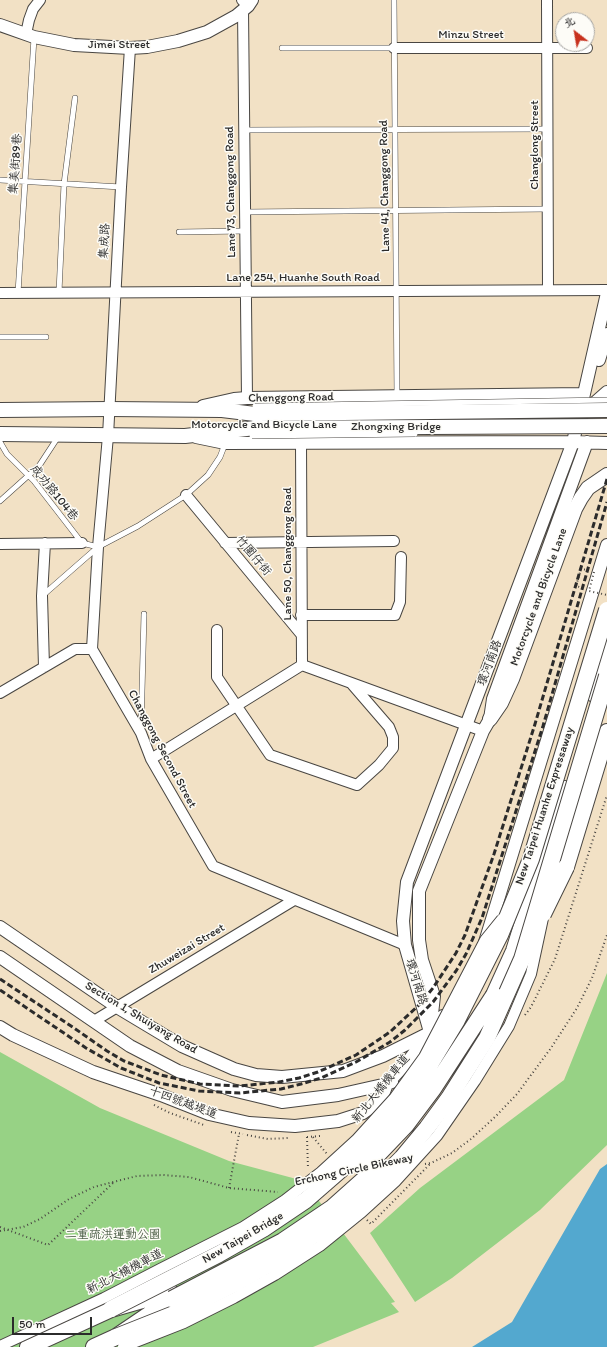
<!DOCTYPE html>
<meta charset="utf-8">
<style>
body{margin:0}
#map{position:relative;width:607px;height:1347px;overflow:hidden;background:#f2e1c5;font-family:Itim,"LXGW WenKai TC",sans-serif}
canvas{display:block}
.north{position:absolute;left:555px;top:12px;width:40px;height:40px;box-sizing:border-box;background:#fdfcf7;border:1px solid #a9a8a5;border-radius:50%;rotate:329deg;font-size:11px;font-weight:700;line-height:16px;text-align:center;color:#2b2b2b}
.north::after{content:'';display:block;margin:auto;width:14px;height:18px;background:#c8321e;clip-path:polygon(50% 0,100% 100%,50% 72%,0 100%)}
.scale{position:absolute;left:12px;top:1317px;width:80px;height:18px;box-sizing:border-box;border:2px solid #2b2b2b;border-top:0;padding-left:5px;font-size:12px;line-height:14px;white-space:nowrap;color:#2b2b2b;-webkit-text-stroke:3px #fdfcf7;paint-order:stroke}
</style>
<div id="map">
<canvas width="607" height="1347"></canvas>
<div class="north">北</div>
<div class="scale">50 m</div>
</div>
<script>
const ctx = document.querySelector('canvas').getContext('2d');
ctx.lineJoin = 'round';
function paint(path, color) {
  ctx.fillStyle = color;
  ctx.fill(path, 'evenodd');
}
function shape(rows) {
  const path = new Path2D();
  for (const r of rows) {
    path.moveTo(r[0], r[1]);
    for (let i = 2; i < r.length; i += 2) path.lineTo(r[i], r[i + 1]);
  }
  return path;
}
function trace(path, color, width, dash) {
  ctx.strokeStyle = color;
  ctx.lineWidth = width;
  ctx.lineCap = dash ? 'butt' : 'round';
  ctx.setLineDash(dash || []);
  ctx.stroke(path);
}
function write(font, color, halo, rows, align = 'center') {
  ctx.font = font + ' Itim,"LXGW WenKai TC",sans-serif';
  ctx.lineWidth = 3;
  ctx.setLineDash([]);
  ctx.textBaseline = 'middle';
  ctx.strokeStyle = halo;
  ctx.fillStyle = color;
  for (const [text, x, y, turn = 0] of rows) {
    ctx.save();
    ctx.translate(x, y);
    ctx.rotate((+turn || 0) * Math.PI / 180);
    ctx.textAlign = isNaN(turn) ? turn : align;
    if (halo) ctx.strokeText(text, 0, 0);
    ctx.fillText(text, 0, 0);
    ctx.restore();
  }
}
const green = shape([
 [607,973,607,1145,540,1210,452,1278,415,1302,370,1233,420,1188,564,1080],
 [0,1052,100,1108,229,1161,304,1181,395,1302,391,1303,399,1312,313,1347,0,1347]
]);
const water = shape([
 [607,1164,607,1347,472,1347,512,1322,600,1169]
]);
const path = shape([
 [583,588,576,586,581,569,588,570],
 [525,1015,531,1007,555,959,607,795],
 [154,1105,170,1113,204,1125],
 [231,1132,243,1134],
 [247,1135,268,1139,288,1138],
 [307,1137,320,1136],
 [307,1137,308,1169],
 [313,1137,327,1154],
 [425,1164,431,1163,452,1153,471,1139,496,1116,517,1094,551,1048,577,1008,592,978,607,935],
 [229,1188,239,1134],
 [367,1220,371,1224,430,1164],
 [0,1227,48,1245,114,1182],
 [0,1231,23,1227,40,1219,69,1199,94,1187,137,1176,163,1175,189,1177,229,1188,278,1192]
]);
const service = shape([
 [394,0,397,396],
 [282,48,394,48],
 [244,130,548,129],
 [0,180,121,187],
 [245,212,548,209],
 [179,232,245,231],
 [59,292,64,184,75,98],
 [18,293,34,38],
 [0,337,46,337],
 [0,442,7,454,34,481,82,543,98,547],
 [0,501,39,466,58,437],
 [42,596,98,547,138,526,186,495,208,475,220,457,225,444],
 [141,730,144,614]
]);
const minor = shape([
 [242,0,248,6],
 [547,0,548,290],
 [243,10,247,398],
 [26,34,29,20,33,9,40,0],
 [130,48,121,187,108,436,98,547,92,649,141,733,151,759,213,866,405,945],
 [394,48,587,48],
 [0,293,607,290],
 [301,443,302,665],
 [186,495,301,634],
 [225,543,394,541],
 [0,544,82,543],
 [301,615,395,615,400,602,401,557],
 [217,630,217,677,270,755,357,785,379,765,393,748,393,737,389,727,351,683],
 [302,665,483,731],
 [44,667,42,596,45,543],
 [0,693,75,649,92,649],
 [151,759,302,665],
 [94,1021,294,900]
]);
const tertiary = shape([
 [0,25,34,37,74,45,130,48,147,47,178,41,207,32,236,16,248,6,252,0],
 [599,360,607,334],
 [203,406,234,399,247,398,583,394],
 [582,414,607,392],
 [196,437,225,443,573,442,607,443],
 [0,927,117,1007,182,1046,234,1069,256,1075,282,1077,343,1071,383,1056,427,1034],
 [485,942,607,545],
 [0,957,130,1046,178,1071,232,1090,282,1102,338,1095,387,1084,392,1082],
 [431,1023,434,996,422,960,419,940,419,891,483,731,490,719,493,699,587,442],
 [0,1027,13,1035,93,1072,161,1095,209,1114,249,1123,295,1126,338,1121,363,1113,381,1100,387,1084,409,1060,443,1016],
 [430,1032,422,1004,405,945,403,921,407,882,573,442,607,293]
]);
const secondary = shape([
 [0,410,109,409,222,410,255,414],
 [0,434,185,436,255,428],
 [490,719,501,703,512,679,575,509,581,498,588,488,607,475]
]);
const trunk = shape([
 [594,694,607,649],
 [566,867,607,732],
 [494,995,514,951,565,789],
 [28,1347,111,1309,170,1292],
 [94,1347,116,1337,172,1299]
]);
const rail = shape([
 [0,979,74,1028,107,1051,124,1061,161,1075,200,1084,240,1086,279,1082,299,1078,318,1072,356,1055,390,1032,420,1004,433,988,456,953,465,935,494,854,535,724,607,479],
 [0,990,86,1048,121,1068,159,1083,199,1091,240,1093,281,1089,301,1084,321,1078,356,1062,390,1042,405,1030,433,1002,456,971,466,954,482,918,543,726,607,502]
]);
const pathBridge = shape([
 [594,572,589,591,607,595]
]);
const serviceBridge = shape([
 [255,406,607,400],
 [252,436,415,434]
]);
const minorBridge = shape([
 [0,1346,104,1298,160,1269,243,1227,285,1200,321,1172,356,1140,395,1097,424,1057,485,940,502,919],
 [123,1347,184,1323,234,1298,275,1275,320,1246,362,1212,396,1181,437,1136,475,1081,509,1026,531,974,545,909]
]);
const secondaryBridge = shape([
 [255,414,607,410],
 [255,428,607,426]
]);
const trunkBridge = shape([
 [543,914,566,867],
 [364,1169,406,1125,433,1089,494,995],
 [172,1299,283,1241,332,1208,379,1166],
 [111,1309,219,1254,263,1229,306,1200,345,1166,375,1136,399,1109,421,1079,457,1020,500,935,531,859,607,610],
 [116,1337,179,1312,236,1283,282,1257,329,1225,369,1191,402,1158,427,1128,449,1098,487,1038,522,959,607,676]
]);
const streetNames = [
 ["Minzu Street",471,35],
 ["Jimei Street",119,45],
 ["Changlong Street",535,145,-90],
 ["集美街89巷",16,164,-86],
 ["Lane 41, Changgong Road",385,186,-91],
 ["Lane 73, Changgong Road",231,192,-91],
 ["集成路",105,241,-87],
 ["Lane 254, Huanhe South Road",303,278],
 ["Chenggong Road",291,398,-1],
 ["Motorcycle and Bicycle Lane",264,425],
 ["Zhongxing Bridge",396,427],
 ["成功路104巷",54,493,51],
 ["Lane 50, Changgong Road",288,554,-90],
 ["竹圍仔街",253,556,50],
 ["Motorcycle and Bicycle Lane",539,597,-70],
 ["環河南路",490,663,-69],
 ["Changgong Second Street",162,749,62],
 ["New Taipei Huanhe Expressaway",545,806,-72],
 ["Zhuweizai Street",187,949,-31],
 ["環河南路",416,982,73],
 ["Section 1, Shuiyang Road",141,1018,31],
 ["新北大橋機車道",381,1089,-51],
 ["十四號越堤道",183,1103,20],
 ["Erchong Circle Bikeway",354,1170,-12],
 ["New Taipei Bridge",243,1238,-30],
 ["新北大橋機車道",125,1272,-27]
];
const parkNames = [
 ["二重疏洪運動公園",113,1235]
];
paint(green, '#97d285');
paint(water, '#53a8cf');
trace(service, '#494642', 6);
trace(minor, '#494642', 12);
trace(tertiary, '#494642', 14);
trace(secondary, '#494642', 16);
trace(trunk, '#494642', 18);
trace(path, '#494642', 2, [1, 3]);
trace(service, '#fff', 5);
trace(minor, '#fff', 10);
trace(tertiary, '#fff', 12);
trace(secondary, '#fff', 14);
trace(trunk, '#fff', 16);
trace(rail, '#2b2b2b', 3, [6, 3]);
trace(serviceBridge, '#494642', 6, []);
trace(minorBridge, '#494642', 12, []);
trace(secondaryBridge, '#494642', 16, []);
trace(trunkBridge, '#494642', 18, []);
trace(pathBridge, '#494642', 2, [1, 3]);
trace(serviceBridge, '#fff', 5);
trace(minorBridge, '#fff', 10);
trace(secondaryBridge, '#fff', 14);
trace(trunkBridge, '#fff', 16);
write('12px', '#2b2b2b', '#fdfcf7', streetNames);
write('12px', '#4b5d46', '#fdfcf7', parkNames);
</script>
